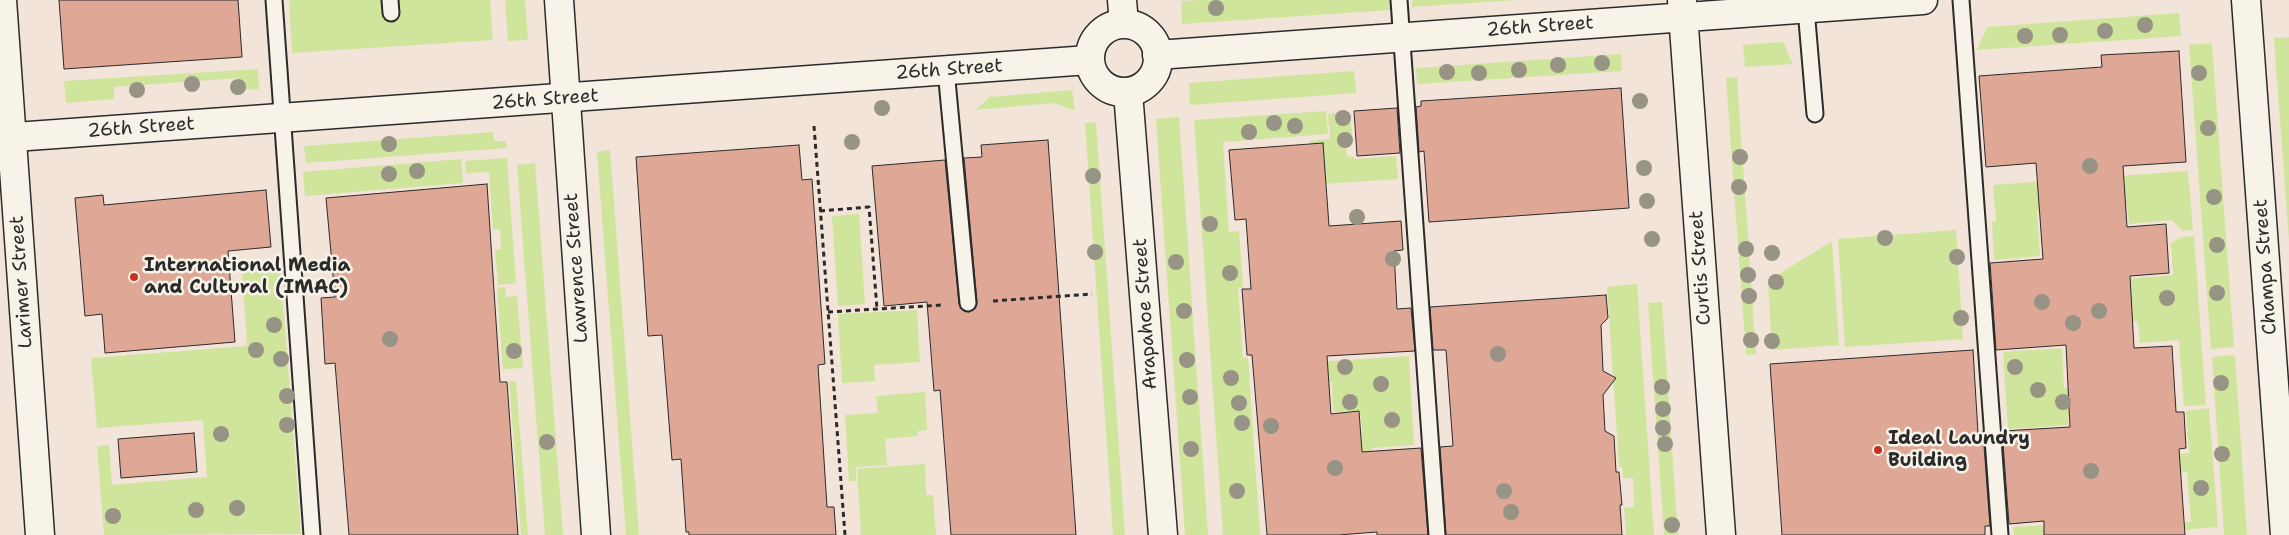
<!DOCTYPE html>
<style>
body{margin:0}
canvas{display:block;background:#f2e4d8}
</style>
<canvas width="2289" height="535"></canvas>
<script>
const ctx = document.querySelector('canvas').getContext('2d');
ctx.lineJoin = 'round';
function paint(path, color) {
  ctx.fillStyle = color;
  ctx.fill(path, 'evenodd');
}
function shape(rows) {
  const path = new Path2D();
  for (const r of rows) {
    if (r.length === 3) {
      path.moveTo(r[0] + r[2], r[1]);
      path.arc(r[0], r[1], r[2], 0, 2 * Math.PI);
      continue;
    }
    path.moveTo(r[0], r[1]);
    for (let i = 2; i < r.length; i += 2) path.lineTo(r[i], r[i + 1]);
  }
  return path;
}
function trace(path, color, width, dash) {
  ctx.strokeStyle = color;
  ctx.lineWidth = width;
  ctx.lineCap = dash ? 'butt' : 'round';
  ctx.setLineDash(dash || []);
  ctx.stroke(path);
}
function write(font, color, halo, rows, align = 'center') {
  ctx.font = font + ' "Shantell Sans",sans-serif';
  ctx.lineWidth = 5;
  ctx.setLineDash([]);
  ctx.textBaseline = 'middle';
  ctx.strokeStyle = halo;
  ctx.fillStyle = color;
  for (const [text, x, y, turn = 0] of rows) {
    ctx.save();
    ctx.translate(x, y);
    ctx.rotate((+turn || 0) * Math.PI / 180);
    ctx.textAlign = isNaN(turn) ? turn : align;
    if (halo) ctx.strokeText(text, 0, 0);
    ctx.fillText(text, 0, 0);
    ctx.restore();
  }
}
const green = shape([
 [289,0,490,0,493,40,292,53],
 [505,0,525,0,528,40,508,41],
 [1201,0,1390,0,1391,10,1182,24,1181,1],
 [1412,0,1517,0,1412,7],
 [2179,13,2181,36,1977,50,1987,27],
 [2289,37,2289,242,2274,38],
 [1783,42,1793,64,1745,67,1743,45],
 [2212,43,2234,347,2211,349,2189,45],
 [1621,54,1622,71,1417,84,1416,68],
 [258,69,259,89,239,90,238,78,114,87,114,99,66,103,64,81],
 [1354,71,1356,93,1190,105,1189,83],
 [1737,77,1756,354,1746,355,1726,78],
 [1072,90,1075,111,1054,103,975,110,990,97],
 [1326,111,1328,134,1223,142,1229,232,1239,231,1243,287,1238,288,1243,358,1248,358,1260,535,1223,535,1194,120],
 [1350,112,1352,134,1345,134,1347,157,1353,156,1354,159,1396,156,1398,179,1322,184,1311,150,1310,141,1330,139,1328,114],
 [1179,117,1208,535,1185,535,1156,119],
 [1096,122,1125,535,1113,535,1085,123],
 [494,132,494,141,506,141,507,148,306,163,304,146],
 [610,150,639,535,626,535,597,152],
 [507,158,516,283,498,285,495,250,501,249,500,229,493,229,489,172,466,173,465,161],
 [461,159,463,183,305,196,303,172],
 [535,163,563,535,545,535,517,165],
 [2188,171,2193,230,2183,231,2172,220,2129,224,2127,205,2037,212,2040,256,1994,260,1992,222,1996,221,1993,185],
 [859,214,865,304,838,306,832,216],
 [1956,230,1963,339,1845,347,1838,239],
 [2194,236,2206,405,2184,406,2179,340,2140,343,2138,321,2100,324,2103,281,2173,275,2171,243,2181,237],
 [1832,241,1839,345,1772,350,1768,281],
 [280,265,301,534,104,535,97,446,109,445,112,485,207,477,203,420,97,428,91,358,247,346,242,268],
 [1637,284,1654,535,1626,535,1624,508,1634,507,1633,478,1623,478,1622,467,1619,467,1607,287],
 [505,287,506,297,517,296,523,368,503,369,497,288],
 [1662,302,1678,535,1664,535,1648,303],
 [917,310,920,362,874,365,875,381,842,383,838,314],
 [2062,348,2064,388,2097,386,2098,401,2176,396,2177,409,2068,416,2068,425,2008,429,2003,352],
 [2235,355,2247,535,2224,535,2212,357],
 [1409,356,1414,445,1372,448,1375,505,1357,433,1362,432,1360,411,1333,412,1332,382,1318,383,1317,362],
 [509,381,516,381,528,535,521,535],
 [925,392,927,430,918,431,918,436,885,439,887,465,856,467,856,481,849,481,845,415,878,413,876,396],
 [2209,408,2218,527,2169,531,2169,523,2191,522,2187,472,2015,485,2014,467,2189,453,2186,411],
 [925,464,926,495,933,495,936,535,861,535,857,469],
 [2050,525,2066,535,2014,535,2013,527]
]);
const building = shape([
 [59,0,238,0,242,57,64,69,59,0],
 [2179,51,2186,162,2123,166,2127,227,2166,224,2169,273,2130,276,2134,348,2172,346,2176,412,2184,412,2186,448,2179,449,2185,535,2044,535,2044,521,2009,524,2002,431,2070,427,2066,345,1996,350,1990,263,2043,259,2036,163,1986,167,1979,76,2102,67,2101,55,2179,51],
 [1621,88,1629,208,1429,222,1424,151,1419,152,1416,107,1421,106,1421,101,1621,88],
 [1397,108,1400,153,1357,156,1354,111,1397,108],
 [1048,140,1076,535,951,535,940,390,934,391,927,302,884,306,872,166,945,160,959,304,964,311,969,312,976,307,977,302,964,158,982,157,981,145,1048,140],
 [1323,143,1329,226,1401,221,1403,250,1394,251,1397,309,1411,308,1415,351,1327,356,1331,414,1359,411,1362,452,1421,448,1428,535,1377,535,1377,532,1338,535,1267,535,1252,355,1247,355,1242,289,1251,289,1246,219,1235,220,1229,150,1323,143],
 [799,145,802,180,812,179,825,364,818,365,827,507,834,507,836,535,689,535,689,532,686,532,681,459,672,460,662,335,648,336,636,157,799,145],
 [487,184,500,382,507,382,518,535,349,535,335,363,325,364,321,298,335,297,326,198,487,184],
 [266,190,271,247,228,251,235,342,105,353,102,314,85,316,75,198,103,195,104,205,266,190],
 [1606,295,1608,318,1601,325,1603,371,1616,378,1603,395,1605,431,1614,436,1616,472,1619,472,1622,505,1620,505,1622,535,1446,535,1440,447,1453,446,1446,350,1433,350,1430,307,1606,295],
 [1973,350,1978,433,1983,432,1990,526,1985,526,1985,535,1782,535,1770,364,1973,350],
 [194,433,197,472,121,478,118,439,194,433]
]);
const path = shape([
 [814,126,845,535],
 [820,211,869,207,877,309],
 [993,301,1092,294],
 [828,312,942,305]
]);
const service = shape([
 [274,0,312,535],
 [390,0,391,13],
 [1399,0,1437,535],
 [1961,0,2000,535],
 [1806,9,1815,114],
 [946,70,968,303]
]);
const minor = shape([
 [1682,0,1721,535],
 [1157,55,1923,0],
 [0,138,1089,60]
]);
const tertiary = shape([
 [2,0,40,535],
 [559,0,596,535],
 [1122,0,1124,24],
 [1124,58,34],
 [1128,92,1163,535]
]);
const secondary = shape([
 [2246,0,2285,535]
]);
const trees = [
 [1216,8],
 [2145,25],
 [2105,31],
 [2060,35],
 [2025,36],
 [1602,63],
 [1558,65],
 [1519,70],
 [1447,72],
 [1479,73],
 [2199,73],
 [192,84],
 [238,87],
 [137,90],
 [1640,101],
 [882,108],
 [1343,118],
 [1274,123],
 [1295,126],
 [2208,128],
 [1249,132],
 [1345,140],
 [852,142],
 [389,144],
 [1740,157],
 [2090,166],
 [1644,168],
 [417,171],
 [389,174],
 [1093,176],
 [1739,187],
 [2214,197],
 [1647,201],
 [1357,217],
 [1210,224],
 [1885,238],
 [1652,239],
 [2217,245],
 [1746,249],
 [1095,252],
 [1772,253],
 [1957,257],
 [1393,259],
 [1176,262],
 [1230,273],
 [1748,275],
 [1776,282],
 [2217,293],
 [1749,296],
 [2167,298],
 [2042,302],
 [1184,311],
 [2099,311],
 [1961,318],
 [2073,323],
 [274,325],
 [390,339],
 [1751,340],
 [1772,341],
 [256,350],
 [514,351],
 [1498,354],
 [281,359],
 [1187,360],
 [1345,367],
 [2015,367],
 [1231,378],
 [2221,383],
 [1381,384],
 [1662,387],
 [2038,390],
 [287,396],
 [1190,397],
 [1350,402],
 [2063,402],
 [1239,403],
 [1663,409],
 [1392,420],
 [1242,423],
 [287,425],
 [1271,426],
 [1663,428],
 [221,434],
 [547,442],
 [1665,444],
 [1191,449],
 [2222,454],
 [1335,468],
 [2091,471],
 [2201,488],
 [1237,491],
 [1504,491],
 [237,508],
 [196,510],
 [1511,512],
 [113,516],
 [1672,525]
];
const markers = [
 [134,277,5,"#c8321e"],
 [1878,450,5,"#c8321e"]
];
const streetNames = [
 ["26th Street",1540,27,-4],
 ["26th Street",949,70,-4],
 ["26th Street",545,100,-4],
 ["26th Street",141,128,-4],
 ["Champa Street",2266,267,-94],
 ["Lawrence Street",577,268,-94],
 ["Curtis Street",1701,268,-94],
 ["Larimer Street",22,282,-94],
 ["Arapahoe Street",1146,314,-94]
];
const poiNames = [
 ["International Media",144,266],
 ["and Cultural (IMAC)",144,288],
 ["Ideal Laundry",1888,439],
 ["Building",1888,461]
];
paint(green, '#cfe59b');
paint(building, '#dea796');
trace(building, '#2b2b2b', 1);
trace(service, '#2b2b2b', 19);
trace(minor, '#2b2b2b', 31);
trace(tertiary, '#2b2b2b', 31);
trace(secondary, '#2b2b2b', 31);
trace(path, '#2b2b2b', 3, [5, 4]);
trace(service, '#f7f3e8', 15);
trace(minor, '#f7f3e8', 28);
trace(tertiary, '#f7f3e8', 28);
trace(secondary, '#f7f3e8', 28);
ctx.fillStyle = '#979385';
for (const [x, y] of trees) {
  ctx.beginPath();
  ctx.arc(x, y, 8, 0, 2 * Math.PI);
  ctx.fill();
}
for (const [x, y, r, color] of markers) {
  const dot = new Path2D();
  dot.arc(x, y, r, 0, 2 * Math.PI);
  ctx.fillStyle = color;
  ctx.fill(dot);
  trace(dot, '#f7f3e8', 2);
}
write('19px', '#2b2b2b', '#f7f3e8', streetNames);
write('bold 19px', '#2b2b2b', '#f7f3e8', poiNames, 'left');
</script>
